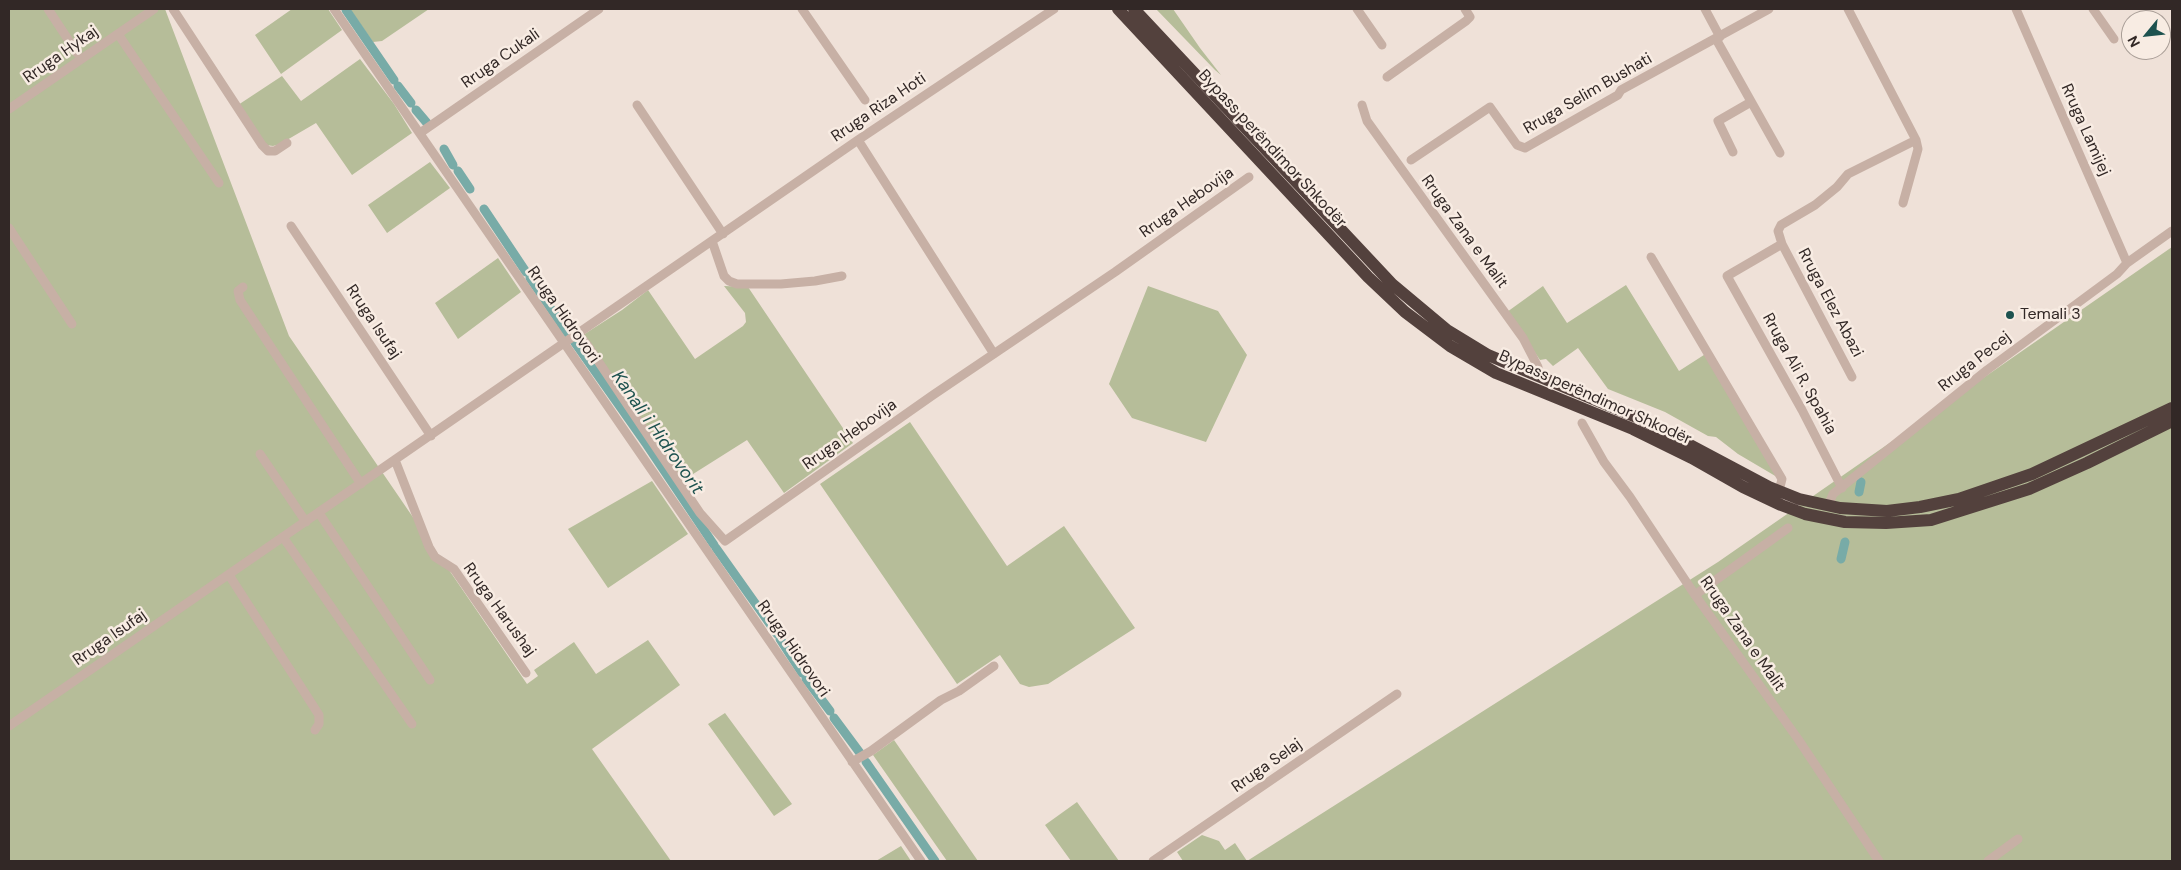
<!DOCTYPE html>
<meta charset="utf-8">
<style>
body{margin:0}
#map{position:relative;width:2181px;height:870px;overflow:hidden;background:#efe1d8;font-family:"DM Sans",sans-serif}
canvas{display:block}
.frame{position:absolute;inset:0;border:10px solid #322826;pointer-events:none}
.north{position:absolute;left:2121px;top:10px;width:50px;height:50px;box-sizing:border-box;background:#f8ece3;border:1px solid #a99e97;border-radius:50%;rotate:242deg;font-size:14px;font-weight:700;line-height:20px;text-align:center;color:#322826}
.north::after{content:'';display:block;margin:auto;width:18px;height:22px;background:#1d524f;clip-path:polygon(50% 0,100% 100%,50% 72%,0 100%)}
</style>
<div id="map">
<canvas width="2181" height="870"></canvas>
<div class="frame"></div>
<div class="north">N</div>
</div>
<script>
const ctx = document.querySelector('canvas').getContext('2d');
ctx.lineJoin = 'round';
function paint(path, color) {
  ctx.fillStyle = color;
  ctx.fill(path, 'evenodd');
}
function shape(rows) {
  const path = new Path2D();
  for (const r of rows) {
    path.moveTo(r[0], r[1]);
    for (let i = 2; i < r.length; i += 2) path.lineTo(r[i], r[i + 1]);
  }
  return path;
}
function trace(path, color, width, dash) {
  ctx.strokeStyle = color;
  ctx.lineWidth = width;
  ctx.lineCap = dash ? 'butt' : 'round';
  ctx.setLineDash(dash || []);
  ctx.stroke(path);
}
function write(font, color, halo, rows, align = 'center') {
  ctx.font = font + ' "DM Sans",sans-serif';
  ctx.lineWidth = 5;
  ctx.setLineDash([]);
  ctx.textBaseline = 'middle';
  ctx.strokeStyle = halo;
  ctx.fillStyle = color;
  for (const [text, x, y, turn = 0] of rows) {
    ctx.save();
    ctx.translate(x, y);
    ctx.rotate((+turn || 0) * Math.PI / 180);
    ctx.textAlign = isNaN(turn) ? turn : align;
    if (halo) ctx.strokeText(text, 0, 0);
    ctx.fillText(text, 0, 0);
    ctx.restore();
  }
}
const green = shape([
 [9,9,165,9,289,336,527,684,538,676,534,670,574,642,596,674,648,640,680,685,592,749,671,861,9,861],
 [292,9,328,9,342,30,281,74,255,35],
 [350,9,429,9,382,41,373,42],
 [1156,9,1173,9,1200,48,1221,75,1215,70],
 [360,59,394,104,412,133,352,175,316,123,280,144,273,146,266,145,238,105,282,76,301,101],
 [430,162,450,188,387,233,368,205],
 [2172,247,2172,861,1183,861,1177,852,1202,835,1219,841,1225,850,1235,843,1247,861,1718,562],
 [498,258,521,292,458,339,435,303],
 [1626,285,1679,371,1707,353,1777,477,1738,454,1716,437,1708,436,1665,412,1608,389,1578,348,1553,366,1546,359,1540,360,1507,312,1543,286,1567,323],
 [724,286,748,287,853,443,784,493,747,440,682,481,583,335,622,310,648,290,695,359,743,326,746,322,745,313],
 [1148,286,1218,311,1247,355,1206,442,1132,418,1109,384],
 [910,422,1007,566,1064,526,1135,628,1048,684,1029,687,1020,684,1000,655,957,684,820,484],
 [652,481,688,534,608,588,568,529],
 [725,713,792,804,774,816,708,724],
 [894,740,978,861,947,861,873,755],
 [1077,802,1119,861,1071,861,1045,825],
 [901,846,911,861,876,861]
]);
const canal = shape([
 [346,10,394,80],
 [398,86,411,103],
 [416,110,427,123],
 [444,149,453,165],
 [458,171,470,189],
 [484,209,526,272],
 [530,278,568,334],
 [573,340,647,445,714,545],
 [1859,492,1861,482],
 [716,548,777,634],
 [1841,559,1845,542],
 [780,639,802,673],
 [806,679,830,711],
 [834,718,860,753],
 [866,762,935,861]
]);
const minor = shape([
 [48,9,77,53],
 [173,9,262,145,268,151,275,151,287,143],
 [334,9,921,861],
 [802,9,865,100],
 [1357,9,1382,45],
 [1705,9,1720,37],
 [1848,9,1916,140,1918,149,1903,203],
 [2016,9,2127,263],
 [2093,9,2114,39],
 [118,34,219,183],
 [1716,39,1780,153],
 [1387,77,1466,21,1470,17,1465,9],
 [637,105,723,234],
 [1362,105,1367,121,1523,338,1538,367,1538,377],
 [9,109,154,9],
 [420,133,599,9],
 [858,140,994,354],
 [1733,152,1718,121,1751,102],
 [1411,160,1490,107,1517,145,1525,148,1618,95,1621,90,1769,9],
 [291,226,431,436],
 [9,228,72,324],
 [712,241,724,276,729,281,737,284,781,284,815,281,842,276],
 [1782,244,1727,276,1802,410,1842,488],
 [1651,257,1782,479,1779,491],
 [243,287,238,291,240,300,361,484],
 [578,334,588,346,700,513,725,541,933,395,1115,272,1249,177],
 [1852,377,1782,244,1778,231,1781,225,1815,205,1837,187,1848,174,1916,140],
 [1582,423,1604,462,1630,497,1695,595,1798,739,1879,861],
 [260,454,306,522],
 [395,460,429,547,435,557,454,569,526,673],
 [1828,506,1833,494,1987,370,2117,274,2127,263,2172,231],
 [319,513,430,680],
 [283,537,412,724],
 [229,575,319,715,319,724,315,730],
 [1695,595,1788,528],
 [9,726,858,140,1054,9],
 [852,762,871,751,941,700,959,691,994,666],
 [1153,861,1397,694],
 [1988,861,2018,839]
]);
const highway = shape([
 [1118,9,1368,277,1405,312,1450,346,1496,373,1633,429,1692,458,1743,487,1781,505,1805,514,1845,522,1886,523,1931,520,2029,489,2087,463,2172,421],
 [1134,9,1392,284,1447,330,1488,355,1641,419,1769,487,1799,499,1840,508,1887,511,1920,507,1959,499,2032,474,2172,408]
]);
const markers = [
 [2010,315,5,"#1d524f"]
];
const streetNames = [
 ["Rruga Hykaj",61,55,-35],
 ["Rruga Cukali",501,59,-35],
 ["Rruga Selim Bushati",1588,94,-30],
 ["Rruga Riza Hoti",879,108,-34],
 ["Rruga Lamijej",2085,130,66],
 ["Bypass perëndimor Shkodër",1272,149,47],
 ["Rruga Hebovija",1187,203,-35],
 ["Rruga Zana e Malit",1464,232,54],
 ["Rruga Elez Abazi",1830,303,62],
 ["Rruga Hidrovori",563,315,55],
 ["Rruga Isufaj",373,322,56],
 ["Rruga Pecej",1975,362,-38],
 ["Rruga Ali R. Spahia",1799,374,61],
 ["Bypass perëndimor Shkodër",1595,398,24],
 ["Rruga Hebovija",850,435,-35],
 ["Rruga Harushaj",499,610,54],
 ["Rruga Zana e Malit",1742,634,55],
 ["Rruga Isufaj",110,638,-35],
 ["Rruga Hidrovori",793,649,55],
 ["Rruga Selaj",1267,766,-35]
];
const poiNames = [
 ["Temali 3",2020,315]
];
const waterNames = [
 ["Kanali i Hidrovorit",657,433,55]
];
paint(green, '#b6bd99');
trace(canal, '#78aba7', 9);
trace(minor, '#c7b0a5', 9);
trace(highway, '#53413d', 12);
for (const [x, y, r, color] of markers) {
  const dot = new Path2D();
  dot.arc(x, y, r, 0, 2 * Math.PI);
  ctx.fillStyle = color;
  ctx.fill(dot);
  trace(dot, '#f8ece3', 2);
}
write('16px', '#322826', '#f8ece3', streetNames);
write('16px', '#322826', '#f8ece3', poiNames, 'left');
write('italic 18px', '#1d524f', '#f8ece3', waterNames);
</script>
